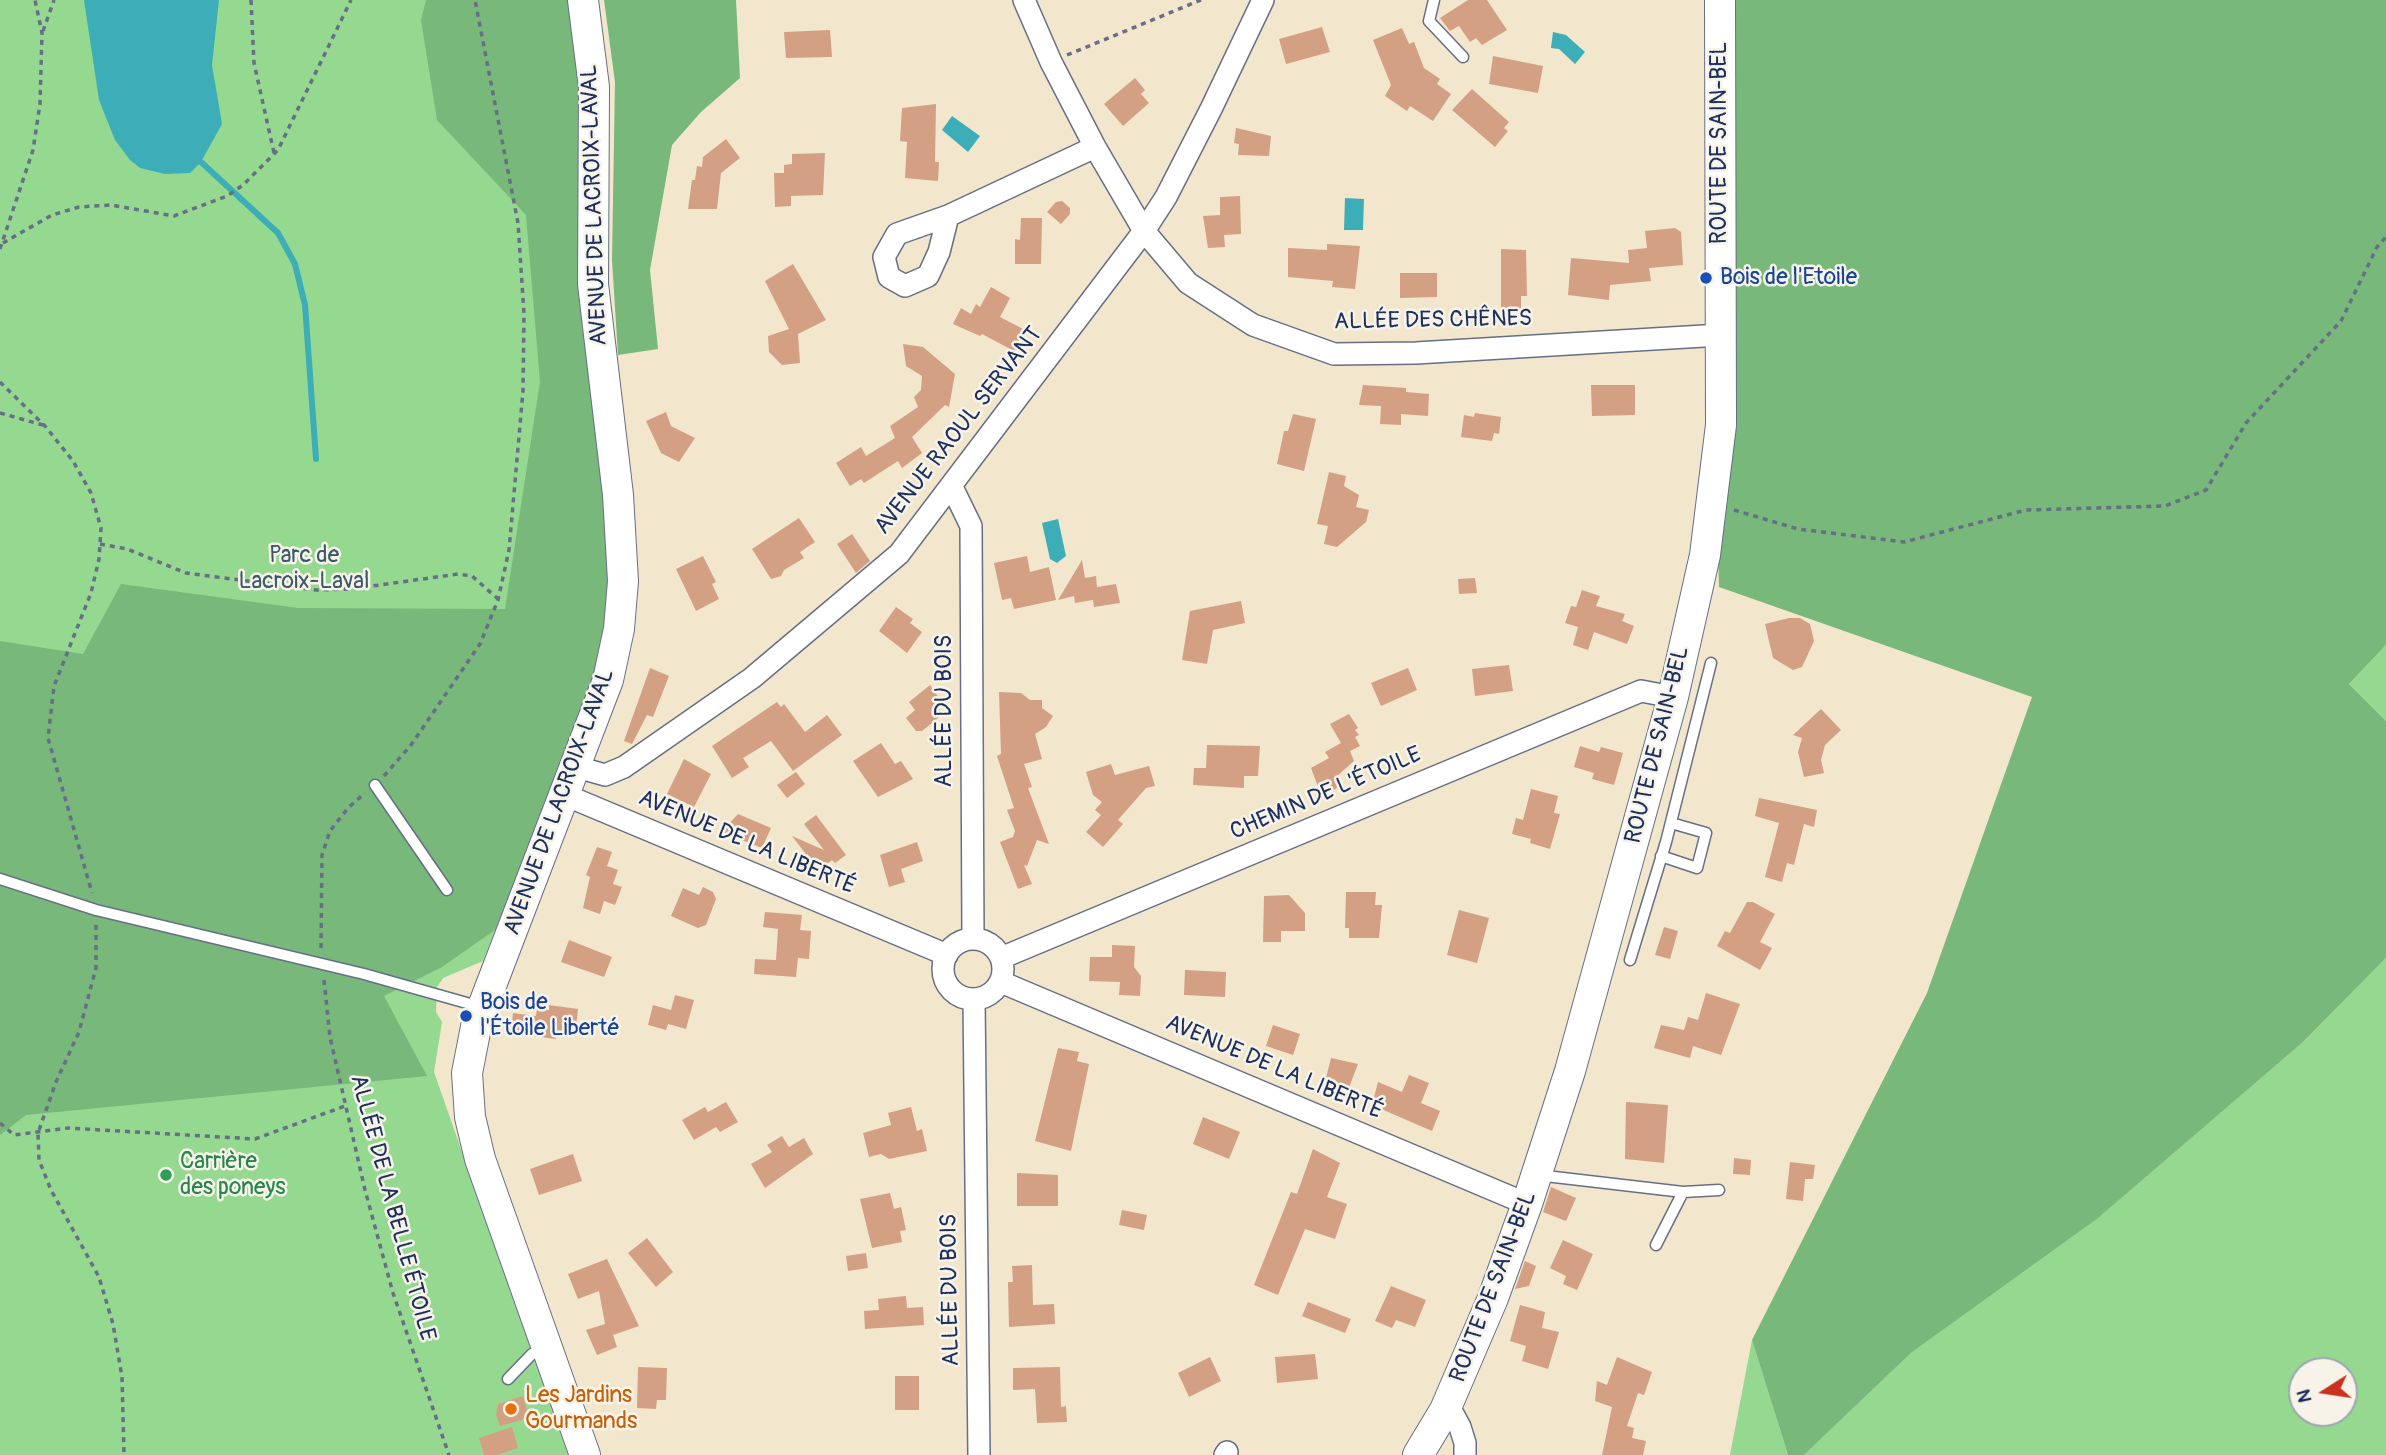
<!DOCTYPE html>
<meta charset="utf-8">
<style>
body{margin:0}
#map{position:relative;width:2386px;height:1455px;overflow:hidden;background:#f2e6cd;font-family:Pangolin,sans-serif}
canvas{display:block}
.north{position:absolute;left:2288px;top:1357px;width:70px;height:70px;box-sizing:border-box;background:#f7f3e8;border:2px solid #9fa5b1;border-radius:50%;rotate:258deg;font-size:19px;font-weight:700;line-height:28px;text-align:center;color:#1b2f5e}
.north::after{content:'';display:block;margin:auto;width:24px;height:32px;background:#c8321e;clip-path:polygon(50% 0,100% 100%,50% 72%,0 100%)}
</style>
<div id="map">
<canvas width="2386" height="1455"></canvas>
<div class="north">N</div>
</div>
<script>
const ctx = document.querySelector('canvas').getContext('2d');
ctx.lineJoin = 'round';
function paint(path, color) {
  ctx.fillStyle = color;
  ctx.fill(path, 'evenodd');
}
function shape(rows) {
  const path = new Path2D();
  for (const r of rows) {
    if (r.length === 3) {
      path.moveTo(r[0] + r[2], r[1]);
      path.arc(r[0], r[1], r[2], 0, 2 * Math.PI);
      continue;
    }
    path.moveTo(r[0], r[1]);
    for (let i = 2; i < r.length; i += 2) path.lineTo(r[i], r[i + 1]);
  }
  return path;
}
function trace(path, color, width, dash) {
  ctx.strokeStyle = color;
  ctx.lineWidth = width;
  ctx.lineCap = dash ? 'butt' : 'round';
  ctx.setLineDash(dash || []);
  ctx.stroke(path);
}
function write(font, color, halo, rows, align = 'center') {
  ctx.font = font + ' Pangolin,sans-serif';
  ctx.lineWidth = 5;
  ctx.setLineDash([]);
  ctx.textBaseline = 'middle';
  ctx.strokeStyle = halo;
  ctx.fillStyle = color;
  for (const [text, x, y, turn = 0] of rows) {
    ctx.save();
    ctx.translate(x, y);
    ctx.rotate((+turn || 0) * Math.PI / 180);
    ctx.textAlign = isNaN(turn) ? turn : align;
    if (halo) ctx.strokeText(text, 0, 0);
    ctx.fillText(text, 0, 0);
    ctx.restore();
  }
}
const green = shape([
 [0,0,571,0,597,669,483,961,443,978,437,987,436,1012,442,1022,434,1072,568,1455,0,1455],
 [2386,645,2386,721,2349,684],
 [2386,958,2386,1455,1804,1455,1911,1353,2097,1219,2302,1043],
 [2302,1371,2344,1371,2344,1413,2302,1413],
 [1752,1340,1788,1455,1730,1455]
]);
const forest = shape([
 [426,0,570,0,590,125,617,590,606,659,560,760,538,831,495,930,442,967,384,996,427,1076,26,1115,0,1135,0,641,83,654,121,584,298,608,505,609,540,382,526,215,437,120,421,20],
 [604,0,736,0,740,78,701,112,672,145,650,270,658,349,618,355,612,260,615,82],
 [1704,0,2386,0,2386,645,2349,684,2386,721,2386,958,2302,1043,2097,1219,1911,1353,1804,1455,1788,1455,1752,1340,1927,993,2032,697,1719,587]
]);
const water = shape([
 [84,0,219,0,212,65,222,124,201,162,190,173,165,174,140,168,130,160,115,140,99,100],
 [1553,32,1566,35,1585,52,1575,64,1559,49,1551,48],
 [952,116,980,136,968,152,942,130],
 [1345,198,1364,199,1363,230,1344,230],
 [1058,519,1066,556,1057,563,1050,559,1042,523]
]);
const stream = shape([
 [201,162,278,233,295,264,305,305,316,459]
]);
const building = shape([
 [1468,0,1487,0,1507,30,1482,45,1476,38,1470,42,1459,26,1450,31,1440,18],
 [1322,27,1330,52,1286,64,1279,39],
 [1402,28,1409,44,1414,42,1424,68,1440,79,1437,84,1451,94,1433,121,1410,106,1407,111,1385,96,1391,85,1373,40],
 [830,30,832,57,786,58,784,32],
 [1493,56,1543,66,1538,93,1489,84],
 [1135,78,1145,90,1141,94,1149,103,1123,126,1104,104],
 [1472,89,1509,122,1504,128,1508,131,1495,147,1452,110],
 [936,104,935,162,939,162,938,181,905,178,907,142,900,141,902,108],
 [1236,128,1271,136,1269,156,1238,155,1239,144,1234,143],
 [726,139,740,158,721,173,717,209,688,209,692,180,695,180,697,166,702,167,703,157],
 [825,153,823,195,791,196,791,206,775,207,774,173,784,173,784,165,792,164,792,154],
 [1240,196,1241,234,1224,235,1225,247,1208,248,1203,216,1220,215,1220,197],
 [1062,201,1070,208,1070,214,1061,224,1047,212,1056,202],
 [1021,218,1042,218,1041,264,1015,264,1015,239,1020,240],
 [1675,228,1681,232,1683,265,1649,268,1651,281,1610,285,1609,300,1568,295,1571,258,1629,263,1628,250,1647,248,1645,231],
 [1327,244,1360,246,1355,289,1332,287,1333,281,1288,277,1288,248,1327,250],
 [1501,249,1526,250,1527,296,1521,296,1521,310,1501,310],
 [793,264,826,320,798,334,800,363,782,365,769,352,768,336,789,329,765,281],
 [1400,273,1437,273,1437,297,1400,298],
 [991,287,1010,298,1000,317,1025,330,1014,351,982,334,980,336,953,324,961,308,971,314,976,304,980,307],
 [903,344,923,347,955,374,949,407,945,405,912,437,922,453,902,468,898,461,864,483,861,479,850,486,836,463,861,447,866,456,895,438,890,426,918,407,914,397,921,390,922,376,906,366],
 [1363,385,1406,388,1406,392,1429,394,1428,416,1401,414,1401,425,1380,424,1381,406,1359,405],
 [1591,385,1635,385,1635,415,1592,416],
 [666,412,671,426,695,438,679,462,661,453,646,421],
 [1475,413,1501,417,1499,434,1494,433,1492,441,1461,437,1464,415,1474,417],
 [1293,414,1316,419,1304,471,1277,464,1284,431,1288,431],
 [1329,472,1346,476,1344,486,1359,495,1356,507,1369,510,1366,522,1337,547,1324,544,1328,526,1317,524],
 [799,518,815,542,800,552,804,558,784,570,781,576,771,579,752,549],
 [852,534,870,561,856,573,837,544],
 [703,556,716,582,712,584,719,599,696,611,676,569],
 [1027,556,1030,572,1049,567,1056,600,1014,609,1011,598,1002,600,994,563],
 [1082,560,1085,578,1096,576,1097,587,1116,584,1120,603,1094,607,1093,600,1075,603,1074,596,1058,600],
 [1475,578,1477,593,1459,594,1458,579],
 [1582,590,1600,596,1596,606,1625,614,1622,621,1634,626,1627,644,1594,632,1588,650,1573,645,1578,627,1565,623,1571,606,1576,607],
 [1241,601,1245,623,1213,630,1207,664,1182,660,1190,611],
 [896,607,913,619,910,623,922,632,907,653,879,631],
 [1789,618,1800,618,1810,624,1814,641,1802,667,1793,670,1773,658,1765,624],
 [1509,665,1513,691,1475,696,1472,669],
 [650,668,669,676,653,717,647,715,632,744,624,741],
 [1408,668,1417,690,1381,706,1371,683],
 [930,685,941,701,936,705,943,714,922,731,916,731,906,718,915,710,909,702],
 [999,692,1021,693,1030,700,1042,700,1042,708,1053,716,1046,727,1035,734,1042,759,1024,764,1032,787,1028,788,1049,844,1037,840,1027,866,1024,865,1032,884,1018,889,1000,842,1013,837,1015,831,1007,810,1014,808,997,756,1001,754],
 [777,702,781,707,784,704,805,732,827,715,842,735,793,771,771,741,743,758,749,767,732,778,712,746],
 [1821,709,1841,730,1825,745,1821,760,1824,773,1804,777,1798,752,1802,738,1793,735],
 [1349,714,1358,728,1355,730,1359,735,1355,737,1360,746,1350,751,1354,761,1337,776,1342,785,1322,797,1311,768,1329,758,1325,752,1341,743,1330,724],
 [881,743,895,764,901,761,913,779,878,797,853,761],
 [1207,745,1260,746,1258,776,1244,776,1244,788,1193,785,1194,768,1206,768],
 [1580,746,1599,752,1601,747,1623,753,1614,785,1592,779,1594,773,1574,767],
 [684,759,711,774,694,807,667,794],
 [1111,764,1115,775,1149,766,1155,786,1146,788,1118,820,1123,824,1103,847,1086,832,1101,815,1095,810,1102,802,1093,795,1086,772],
 [796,772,805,784,787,798,777,785],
 [1531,789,1558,796,1554,813,1560,814,1550,849,1530,843,1531,839,1512,834,1516,818,1523,820],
 [1759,798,1817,810,1814,827,1804,824,1794,865,1787,863,1782,882,1765,877,1779,823,1755,816],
 [738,814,771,828,762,848,721,832],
 [816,815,846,855,835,863,832,860,811,876,798,858,805,853,792,836,824,850,804,824],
 [917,842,923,861,901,869,905,882,889,887,880,855],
 [597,847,612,852,607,866,618,870,613,884,622,887,615,905,604,901,600,914,583,908,590,877,586,875],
 [703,887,713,892,716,899,706,925,698,928,671,916,683,888,699,895],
 [1346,892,1376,892,1375,905,1382,905,1379,938,1349,938,1349,928,1345,928],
 [1289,895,1305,913,1305,931,1281,931,1281,942,1263,942,1264,896],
 [1747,902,1753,902,1775,914,1760,942,1772,948,1760,970,1717,946,1725,931,1730,933],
 [1459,910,1489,918,1477,963,1447,955],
 [765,912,802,915,800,930,811,931,809,959,798,958,796,977,754,974,755,959,776,960,778,929,763,927],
 [1664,927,1678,931,1670,959,1655,955],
 [569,940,612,957,604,977,561,962],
 [1112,945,1135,946,1134,967,1141,976,1140,996,1119,995,1120,982,1089,981,1090,957,1112,957],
 [1185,970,1226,972,1225,997,1184,995],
 [1706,993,1740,1004,1721,1055,1693,1046,1690,1058,1654,1048,1661,1025,1684,1030,1688,1017,1698,1020],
 [675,995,694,1000,686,1029,668,1024,666,1030,648,1025,653,1005,671,1010],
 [549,1005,578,1009,575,1036,557,1034,556,1039,511,1033,513,1013,536,1016,537,1009,549,1010],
 [1273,1025,1300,1034,1293,1055,1266,1046],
 [1058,1048,1079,1052,1077,1061,1089,1064,1071,1151,1035,1141],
 [1331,1058,1358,1064,1345,1098,1323,1090],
 [1409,1075,1429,1083,1421,1103,1440,1111,1432,1131,1372,1105,1378,1082,1402,1092],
 [726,1102,738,1122,720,1132,716,1127,694,1140,682,1120,705,1107,708,1112],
 [1626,1102,1668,1105,1664,1163,1625,1159],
 [911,1107,917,1131,922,1129,927,1151,889,1159,881,1154,869,1157,863,1133,891,1125,888,1113],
 [1203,1117,1240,1132,1229,1159,1193,1144],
 [782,1136,789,1147,804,1138,813,1154,765,1188,751,1164,772,1152,767,1145],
 [1313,1149,1340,1163,1327,1197,1347,1204,1335,1239,1305,1229,1278,1295,1254,1285,1291,1192,1297,1194],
 [573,1154,582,1181,539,1195,530,1169],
 [1734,1158,1751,1160,1750,1175,1733,1174],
 [1790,1162,1815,1165,1813,1179,1805,1179,1803,1201,1786,1199],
 [1017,1173,1058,1175,1058,1206,1017,1206],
 [1551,1187,1576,1198,1566,1221,1543,1212],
 [890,1193,894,1209,901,1207,906,1230,900,1231,902,1242,872,1248,860,1199],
 [1122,1210,1147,1215,1144,1230,1119,1225],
 [647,1238,673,1272,656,1287,628,1253],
 [1563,1240,1593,1254,1577,1290,1563,1284,1566,1276,1550,1268],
 [866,1253,868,1268,848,1271,846,1256],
 [607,1259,639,1326,613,1335,617,1347,597,1355,586,1330,605,1324,599,1291,578,1299,568,1274],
 [1525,1261,1536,1266,1529,1286,1515,1289],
 [1032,1265,1033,1305,1054,1304,1055,1324,1009,1327,1008,1282,1013,1282,1012,1266],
 [1391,1286,1426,1300,1415,1327,1396,1320,1392,1328,1375,1321],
 [906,1296,907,1308,923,1307,924,1325,865,1329,864,1311,879,1310,878,1299],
 [1308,1302,1351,1319,1345,1333,1302,1316],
 [1520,1305,1545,1312,1542,1328,1559,1332,1548,1369,1522,1361,1526,1346,1510,1341],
 [1315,1354,1318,1379,1277,1383,1275,1357],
 [1210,1357,1221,1381,1189,1397,1178,1373],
 [1617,1357,1652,1372,1644,1395,1638,1393,1627,1426,1634,1428,1632,1438,1646,1441,1643,1455,1602,1455,1612,1407,1595,1401,1597,1381,1607,1385],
 [638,1367,667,1368,666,1400,657,1400,656,1409,637,1408],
 [1060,1367,1061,1407,1066,1406,1067,1422,1037,1423,1035,1389,1013,1390,1013,1368],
 [895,1376,919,1376,919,1410,895,1410],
 [523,1396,529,1418,500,1426,496,1415,498,1404],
 [512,1427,518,1448,497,1455,484,1455,479,1438]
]);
const path = shape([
 [251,0,254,63,274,153],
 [43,31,54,0],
 [1067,55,1201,0],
 [3,243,52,215,79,207,111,205,174,216,227,196,243,185,278,150,351,0],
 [0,249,33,150,40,104,42,33,35,0],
 [0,382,45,426,73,461,91,493,101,528,99,559,91,593,54,686,48,738,92,893],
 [0,413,43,425],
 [1734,510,1798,529,1904,542,2026,510,2165,506,2206,490,2246,423,2341,321,2377,247,2386,237],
 [100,544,127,549,186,573,316,590,351,589,458,574,472,576,498,599],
 [384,776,411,745,480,644,498,600,509,550,523,391,524,314,518,223,475,0],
 [96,925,96,968,79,1032,56,1082,38,1133,39,1160,51,1190,99,1277,113,1324,122,1377,124,1455],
 [321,948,322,855,330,831,348,808,365,793],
 [324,980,330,1037,365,1190,393,1293,449,1455],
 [0,1123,14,1135,68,1128,255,1139,345,1106]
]);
const lane = shape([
 [1434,0,1429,21,1463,57],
 [375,785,447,890],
 [1661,856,1697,868,1706,833,1671,823],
 [0,879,96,910,364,974,481,1007],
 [1630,960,1666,842,1711,663],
 [1537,1175,1683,1192,1719,1190],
 [1656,1245,1683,1192],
 [508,1379,532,1354,545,1349]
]);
const street = shape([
 [1024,0,1051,62,1095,147,1144,231,1188,283,1253,325,1334,354,1416,353,1721,335],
 [948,216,939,252,928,276,905,286,889,277,884,257,897,234,948,216,1095,147],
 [952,487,971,526,973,939],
 [577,767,605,775,624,767,752,678,899,554,1144,231,1166,197,1211,109,1263,0],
 [565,795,947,955],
 [973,969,30],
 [1001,958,1641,691,1673,697],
 [1001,982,1527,1204],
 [974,999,979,1455],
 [1445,1410,1453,1414,1460,1427,1465,1443,1465,1455],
 [1225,1455,1227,1452]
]);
const secondary = shape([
 [583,0,594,87,593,284,618,495,623,581,619,629,608,680,477,1022,467,1073,470,1117,480,1159,585,1455],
 [1418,1455,1445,1410,1493,1298,1527,1204,1570,1071,1673,697,1705,555,1721,425,1720,0]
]);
const markers = [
 [1706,278,7,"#1a4fb4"],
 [466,1016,7,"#1a4fb4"],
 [166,1175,7,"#2e9e5b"],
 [511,1409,7,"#e8710a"]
];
const streetNames = [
 ["ROUTE DE SAIN-BEL",1720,143,-90],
 ["AVENUE DE LACROIX-LAVAL",595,205,-92],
 ["ALLÉE DES CHÊNES",1433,321,-1],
 ["AVENUE RAOUL SERVANT",959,431,-52],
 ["ALLÉE DU BOIS",945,711,-90],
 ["ROUTE DE SAIN-BEL",1658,745,-76],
 ["CHEMIN DE L'ÉTOILE",1326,794,-23],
 ["AVENUE DE LACROIX-LAVAL",560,802,-70],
 ["AVENUE DE LA LIBERTÉ",747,843,23],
 ["AVENUE DE LA LIBERTÉ",1274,1068,23],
 ["ALLÉE DE LA BELLE ÉTOILE",392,1208,75],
 ["ROUTE DE SAIN-BEL",1494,1287,-69],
 ["ALLÉE DU BOIS",951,1290,-91]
];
const transitNames = [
 ["Bois de l'Etoile",1720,278],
 ["Bois de",480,1003],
 ["l'Étoile Liberté",480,1029]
];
const parkNames = [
 ["Parc de",304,556],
 ["Lacroix-Laval",304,582]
];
const leisureNames = [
 ["Carrière",180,1162],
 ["des poneys",180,1188]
];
const foodNames = [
 ["Les Jardins",525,1396],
 ["Gourmands",525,1422]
];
paint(green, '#95d890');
paint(forest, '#78b87a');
paint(water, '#3daeb7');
trace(stream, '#3daeb7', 6);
paint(building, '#d3a083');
trace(lane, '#666f85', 13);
trace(street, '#666f85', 24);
trace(secondary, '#666f85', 32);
trace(path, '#666f85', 3.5, [5, 5]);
trace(lane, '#fff', 10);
trace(street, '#fff', 21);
trace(secondary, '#fff', 30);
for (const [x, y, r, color] of markers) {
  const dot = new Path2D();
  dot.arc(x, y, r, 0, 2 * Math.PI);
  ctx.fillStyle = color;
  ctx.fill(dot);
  trace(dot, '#f7f3e8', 2.5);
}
write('23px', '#1b2f5e', '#f7f3e8', streetNames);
write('23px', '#164399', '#f7f3e8', transitNames, 'left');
write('23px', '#3a596a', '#f7f3e8', parkNames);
write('23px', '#27864d', '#f7f3e8', leisureNames, 'left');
write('23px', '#c56008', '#f7f3e8', foodNames, 'left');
</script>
